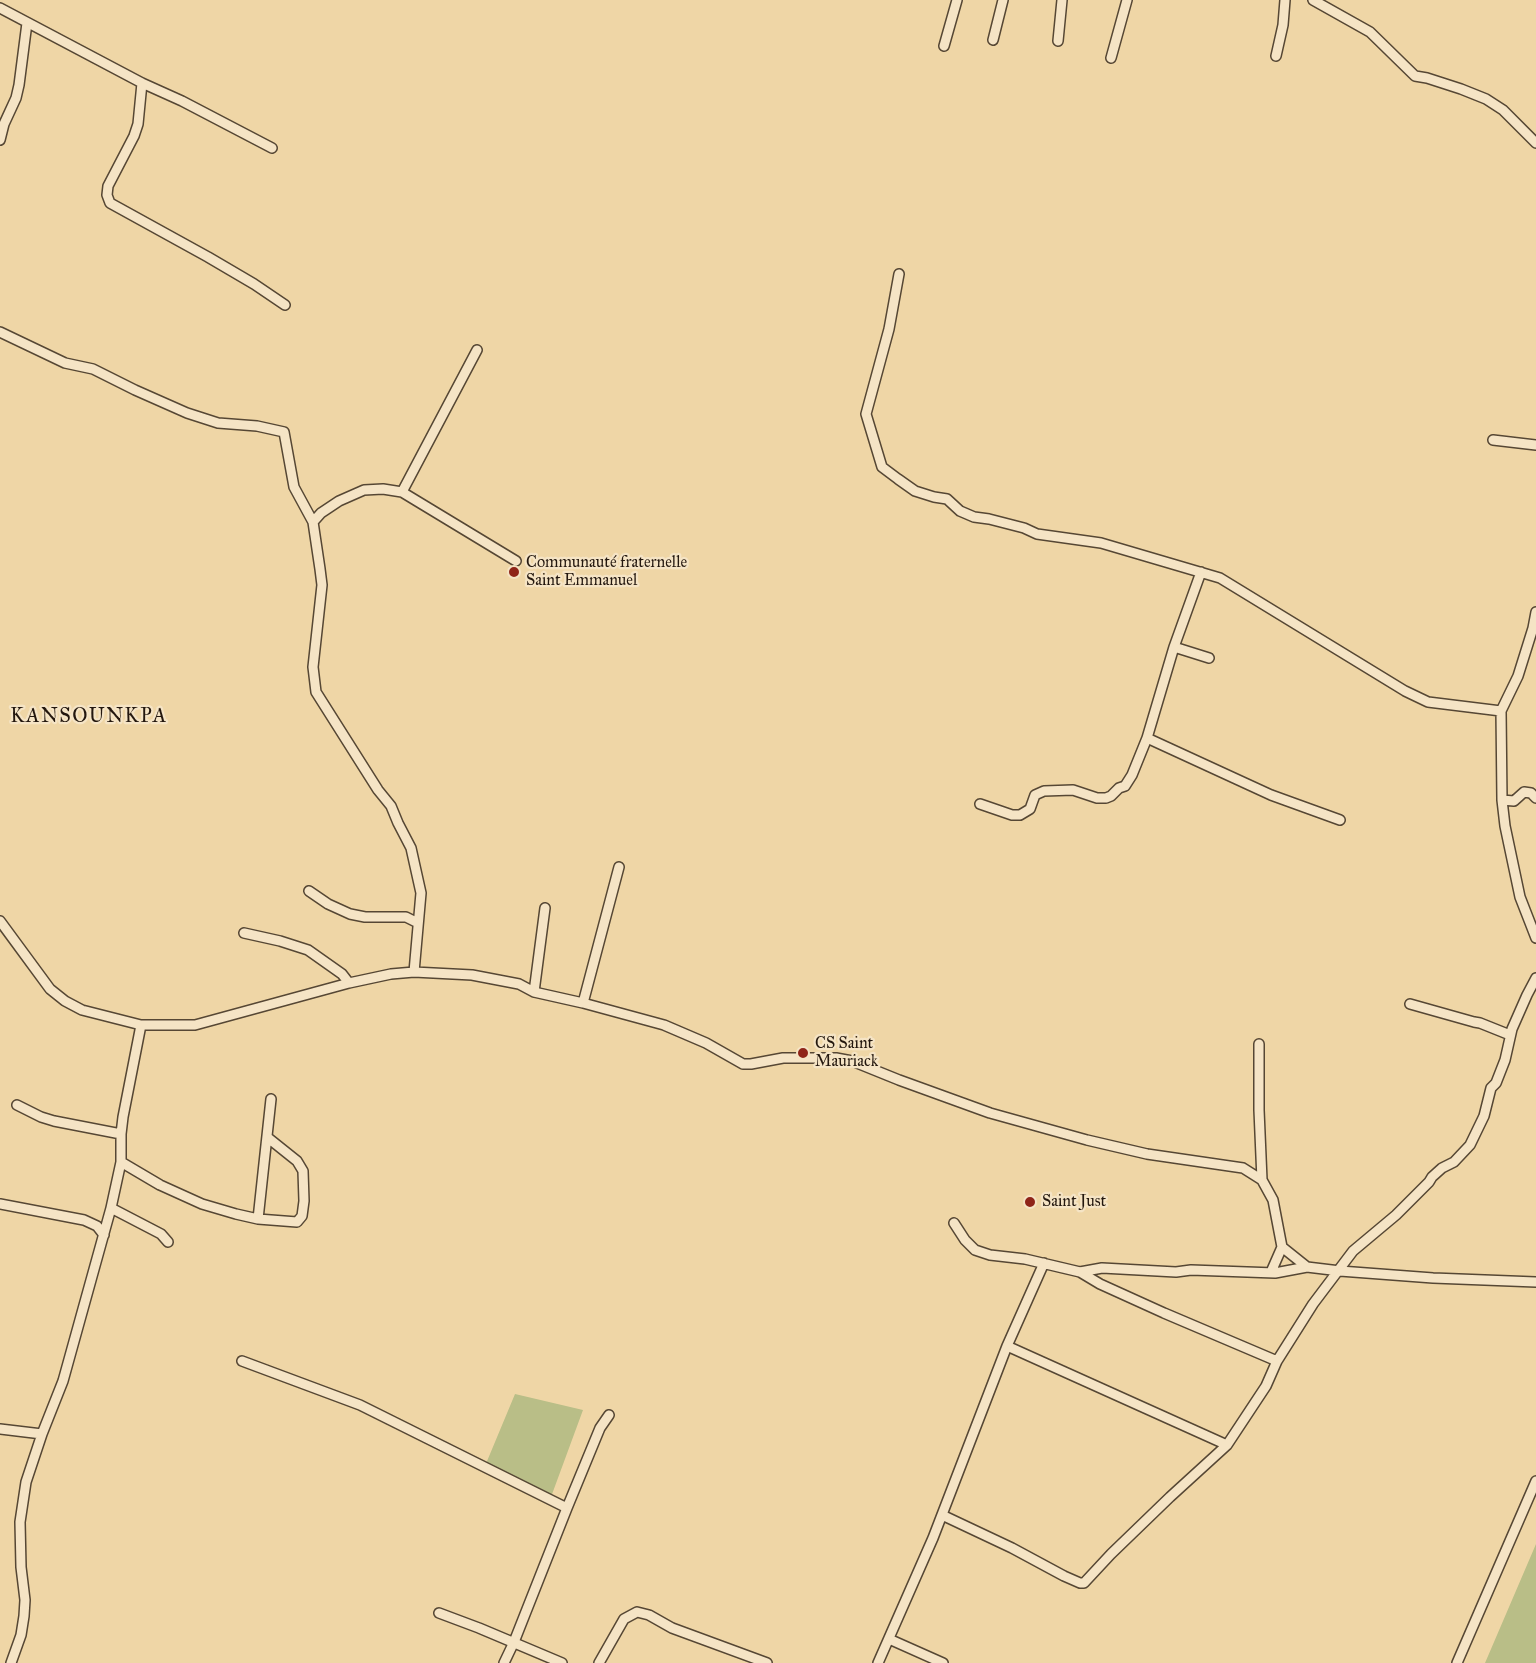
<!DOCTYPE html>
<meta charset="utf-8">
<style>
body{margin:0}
canvas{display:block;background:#efd6a6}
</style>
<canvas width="1536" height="1663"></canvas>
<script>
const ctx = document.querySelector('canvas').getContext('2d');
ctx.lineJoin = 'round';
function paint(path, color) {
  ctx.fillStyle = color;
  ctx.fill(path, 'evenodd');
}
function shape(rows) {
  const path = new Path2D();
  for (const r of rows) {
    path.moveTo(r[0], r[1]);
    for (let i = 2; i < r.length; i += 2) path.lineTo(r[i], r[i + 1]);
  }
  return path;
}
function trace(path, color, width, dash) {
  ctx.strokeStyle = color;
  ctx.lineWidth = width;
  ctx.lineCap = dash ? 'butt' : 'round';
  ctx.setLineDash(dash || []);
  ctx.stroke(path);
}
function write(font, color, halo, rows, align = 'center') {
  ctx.font = font + ' "IM FELL Great Primer",serif';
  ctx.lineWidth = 4.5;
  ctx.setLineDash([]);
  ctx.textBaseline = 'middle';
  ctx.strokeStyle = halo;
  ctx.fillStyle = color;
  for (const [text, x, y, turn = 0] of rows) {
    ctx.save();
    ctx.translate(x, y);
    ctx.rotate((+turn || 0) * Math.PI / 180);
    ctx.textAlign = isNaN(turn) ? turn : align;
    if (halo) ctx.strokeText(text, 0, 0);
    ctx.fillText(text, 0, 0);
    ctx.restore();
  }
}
const green = shape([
 [515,1394,583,1410,551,1497,485,1466],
 [1536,1544,1536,1663,1485,1663]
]);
const minor = shape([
 [1313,0,1370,32,1415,76,1427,78,1461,89,1486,99,1503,110,1536,143],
 [0,8,142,83,182,101,272,148],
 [993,40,1003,0],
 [1058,41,1062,0],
 [944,46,957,0],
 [1276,56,1283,25,1285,0],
 [1111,58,1127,0],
 [142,83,138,124,134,136,108,186,107,195,110,203,208,257,254,284,285,305],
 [0,140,4,124,16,98,19,85,27,23],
 [899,274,889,329,866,414,882,467,898,479,915,491,934,497,947,499,960,511,974,517,989,519,1024,528,1037,534,1101,543,1220,578,1405,691,1428,702,1501,711],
 [0,332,65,363,93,369,135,390,187,413,218,423,257,426,284,432,294,487,313,522,320,569,322,585,313,667,316,692,378,790,391,806,398,823,411,848,421,893,414,972],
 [1493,440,1536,445],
 [402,492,477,350],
 [313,522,321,513,339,501,364,490,383,489,402,492,516,561],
 [1536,612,1533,628,1518,676,1501,711,1502,800,1505,826,1520,897,1536,938],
 [1174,647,1209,658],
 [1147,738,1271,795,1340,820],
 [1502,800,1514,801,1524,792,1531,793,1536,798],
 [980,804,1012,815,1020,815,1030,809,1035,795,1044,791,1073,790,1097,798,1106,798,1111,796,1119,788,1125,786,1132,775,1147,738,1174,647,1201,572],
 [309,891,328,904,350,914,365,917,406,917,418,923],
 [0,921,50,989,65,1001,82,1010,141,1025,195,1025,349,983,391,974,414,972,472,975,519,984,534,992,583,1003,664,1025,706,1043,743,1064,751,1064,783,1058,836,1058,852,1061,899,1080,990,1113,1087,1140,1147,1154,1243,1168,1262,1180],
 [244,933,280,941,308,950,342,974,349,983],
 [534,992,545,908],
 [583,1003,619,867],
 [1410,1004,1474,1022,1480,1023,1510,1035],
 [1259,1044,1259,1110,1262,1180,1273,1200,1282,1247,1271,1272],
 [17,1105,41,1117,54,1121,121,1134],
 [121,1162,160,1185,202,1204,236,1214,258,1219,297,1222,302,1216,304,1201,303,1171,297,1161,267,1137],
 [0,1204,84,1220,97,1226,104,1235],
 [111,1208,161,1234,168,1242],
 [258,1219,271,1099],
 [954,1223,965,1240,975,1250,990,1255,1025,1259,1080,1272,1100,1284,1164,1313,1277,1361],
 [1282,1247,1307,1267],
 [1080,1272,1102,1268,1176,1272,1191,1270,1275,1273,1307,1267,1340,1271,1433,1278,1536,1282],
 [1007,1346,1227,1445],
 [242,1361,360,1405,567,1508],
 [0,1429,42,1434],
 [942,1515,1012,1548,1064,1576,1080,1583,1084,1583,1111,1554,1170,1497,1227,1445,1266,1386,1277,1361,1313,1304,1353,1251,1396,1215,1429,1182,1432,1177,1442,1168,1454,1162,1470,1145,1484,1116,1491,1088,1496,1083,1505,1060,1512,1029,1527,995,1536,978],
 [439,1613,479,1628,562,1663],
 [889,1639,943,1663],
 [11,1663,21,1635,24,1616,25,1600,21,1567,20,1522,26,1482,42,1434,63,1381,111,1208,121,1162,121,1134,123,1117,141,1025],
 [504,1663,514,1642,567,1508,600,1428,609,1415],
 [599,1663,624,1619,637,1612,649,1615,672,1628,767,1663],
 [878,1663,933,1538,1007,1346,1044,1263],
 [1457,1663,1536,1481]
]);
const markers = [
 [514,572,6,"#8f2418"],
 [803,1053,6,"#8f2418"],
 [1030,1202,6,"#8f2418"]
];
const poiNames = [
 ["Communauté fraternelle",526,563],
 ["Saint Emmanuel",526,581],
 ["CS Saint",815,1044],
 ["Mauriack",815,1062],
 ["Saint Just",1042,1202]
];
const quarterNames = [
 ["KANSOUNKPA",89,717]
];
paint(green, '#b9be87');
trace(minor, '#564734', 12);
trace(minor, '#f5e4c5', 9);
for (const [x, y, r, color] of markers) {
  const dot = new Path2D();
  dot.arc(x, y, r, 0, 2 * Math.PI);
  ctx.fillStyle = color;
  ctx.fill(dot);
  trace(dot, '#f5e4c5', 2);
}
write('16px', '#23170e', '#f5e4c5', poiNames, 'left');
ctx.letterSpacing = '1.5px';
write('20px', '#23170e', '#f5e4c5', quarterNames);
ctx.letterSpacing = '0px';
</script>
